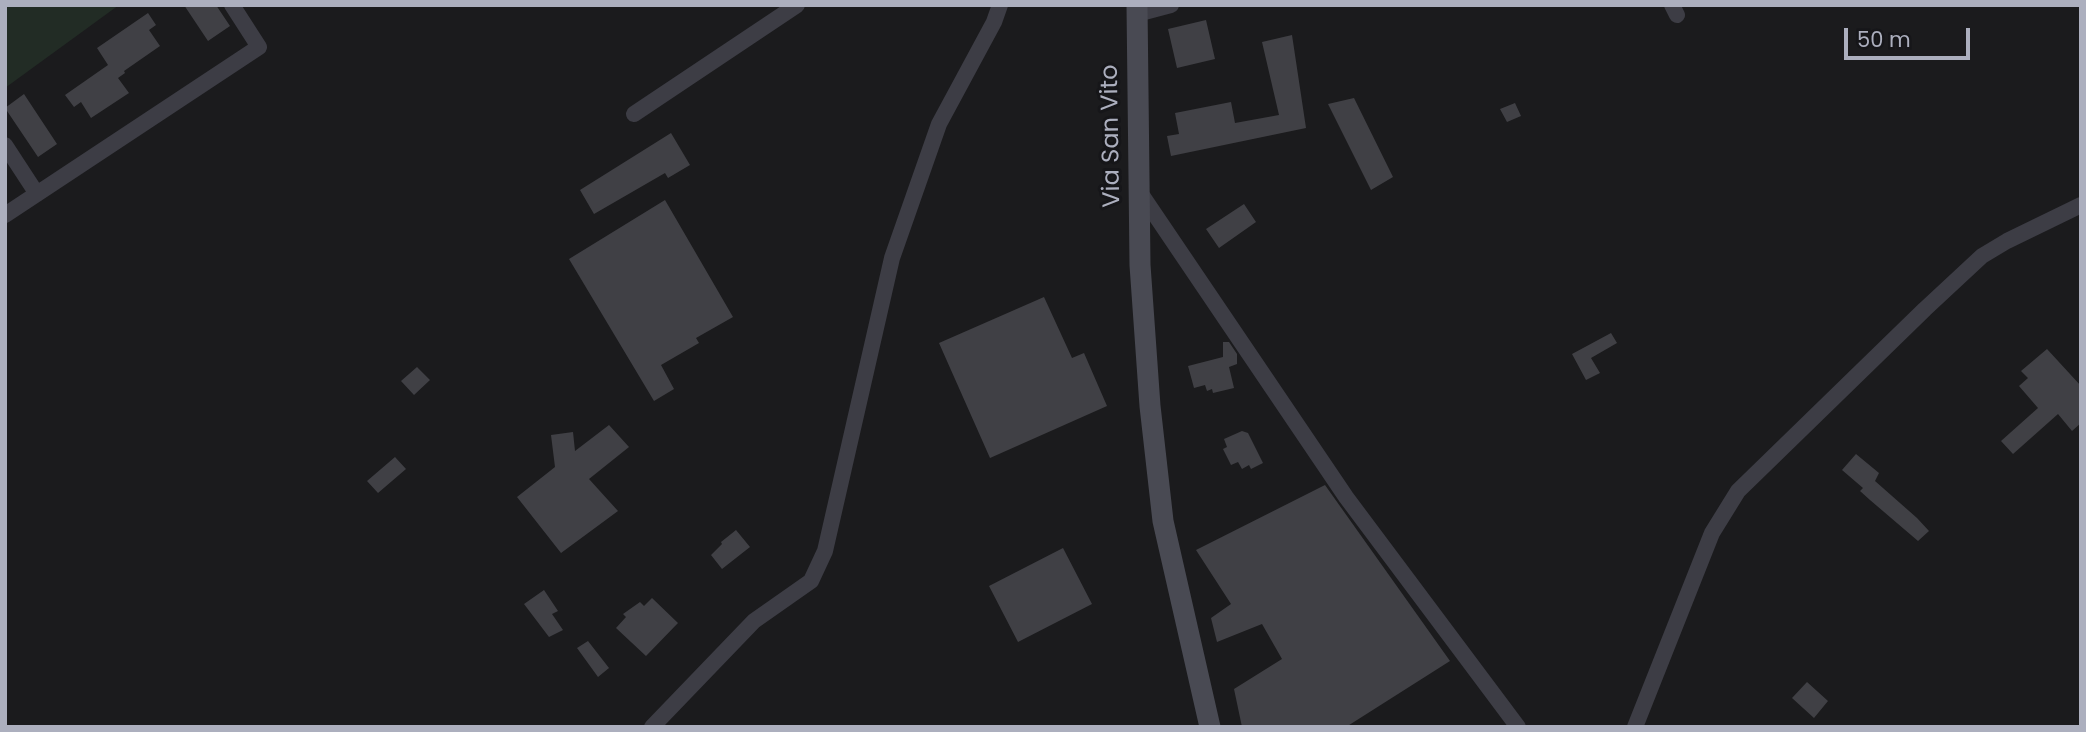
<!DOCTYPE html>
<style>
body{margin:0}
#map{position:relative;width:2086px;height:732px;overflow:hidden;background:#1b1b1d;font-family:Poppins,sans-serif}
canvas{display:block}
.frame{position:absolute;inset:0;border:7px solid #acafbe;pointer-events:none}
.scale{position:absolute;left:1844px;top:28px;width:126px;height:32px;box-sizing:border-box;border:4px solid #acafbe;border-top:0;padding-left:9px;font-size:21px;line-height:24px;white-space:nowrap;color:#acafbe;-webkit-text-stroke:5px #161619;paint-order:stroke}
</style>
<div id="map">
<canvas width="2086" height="732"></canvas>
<div class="frame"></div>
<div class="scale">50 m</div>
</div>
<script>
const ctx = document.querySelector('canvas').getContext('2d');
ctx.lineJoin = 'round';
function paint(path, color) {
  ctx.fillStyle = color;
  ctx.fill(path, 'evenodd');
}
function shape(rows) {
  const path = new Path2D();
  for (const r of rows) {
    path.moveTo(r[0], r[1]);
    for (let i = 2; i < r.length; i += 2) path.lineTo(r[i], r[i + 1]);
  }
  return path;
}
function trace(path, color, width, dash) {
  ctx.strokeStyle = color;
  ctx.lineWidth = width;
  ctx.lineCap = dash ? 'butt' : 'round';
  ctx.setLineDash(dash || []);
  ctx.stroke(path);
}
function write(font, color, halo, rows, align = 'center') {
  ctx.font = font + ' Poppins,sans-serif';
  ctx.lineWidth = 6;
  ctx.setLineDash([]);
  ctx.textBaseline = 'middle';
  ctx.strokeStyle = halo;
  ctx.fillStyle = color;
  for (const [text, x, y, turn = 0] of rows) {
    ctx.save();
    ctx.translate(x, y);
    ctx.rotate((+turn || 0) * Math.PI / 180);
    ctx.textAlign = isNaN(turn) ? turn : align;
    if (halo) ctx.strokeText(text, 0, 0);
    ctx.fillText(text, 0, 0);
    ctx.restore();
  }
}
const green = shape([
 [5,5,119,5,5,88]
]);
const building = shape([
 [184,5,216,5,230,26,208,41],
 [148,13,156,25,149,30,160,46,124,71,125,73,118,78,129,93,91,118,81,102,74,107,65,95,108,65,97,48],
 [1206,20,1215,59,1177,68,1168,29],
 [1292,35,1306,128,1171,156,1167,136,1179,134,1175,113,1231,102,1235,123,1279,115,1262,42],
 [24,94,57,144,38,157,5,108],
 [1354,98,1393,177,1371,190,1328,104],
 [1515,103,1521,116,1507,122,1500,109],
 [671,133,690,165,668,178,665,173,594,214,580,190],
 [665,200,733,317,696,338,699,343,661,365,674,389,654,401,569,259],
 [1244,204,1256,222,1219,248,1206,229],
 [1044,297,1072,358,1084,353,1107,406,990,458,939,343],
 [1611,333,1617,343,1591,358,1600,373,1586,380,1572,354],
 [1223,342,1229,342,1237,354,1237,364,1229,367,1234,388,1213,393,1212,389,1207,391,1205,385,1194,388,1188,366,1223,357],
 [2047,349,2081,386,2081,423,2072,431,2058,414,2013,454,2001,441,2038,408,2019,386,2028,378,2021,371],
 [417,367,430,380,414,395,401,381],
 [609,425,629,447,589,479,618,511,561,553,517,497,555,467,551,435,573,432,575,451],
 [1242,431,1248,433,1263,463,1251,469,1249,465,1242,469,1238,462,1231,465,1223,449,1227,447,1224,439],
 [1856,454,1879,473,1875,481,1917,518,1929,531,1918,541,1870,500,1860,491,1863,488,1842,470],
 [395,457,406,469,378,493,367,481],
 [1325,485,1450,661,1346,727,1242,727,1234,689,1282,659,1262,624,1217,642,1211,618,1231,604,1196,550],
 [736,530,750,547,722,569,711,555,722,544,721,542],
 [1063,548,1092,604,1018,642,989,586],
 [544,590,558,611,552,614,563,630,549,637,524,604],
 [652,598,678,623,646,656,616,628,626,617,623,614,640,602,644,606],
 [588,641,609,668,598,677,577,648],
 [1807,682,1828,701,1814,718,1792,698]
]);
const street = shape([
 [1672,5,1677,15],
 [1137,14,1171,5],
 [634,114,797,5],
 [5,145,37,194],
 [1139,191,1346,497,1518,727],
 [5,215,259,47,232,5],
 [652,727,754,621,811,581,825,551,892,258,939,124,994,22,1000,5],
 [1635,727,1712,533,1738,491,1925,309,1982,256,2007,241,2081,205]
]);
const secondary = shape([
 [1137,5,1140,265,1150,406,1163,521,1210,727]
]);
const streetNames = [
 ["Via San Vito",1112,136,-91]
];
paint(green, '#222c25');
paint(building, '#404045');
trace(street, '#3d3d45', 16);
trace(secondary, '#494a53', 21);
write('24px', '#acafbe', '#161619', streetNames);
</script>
